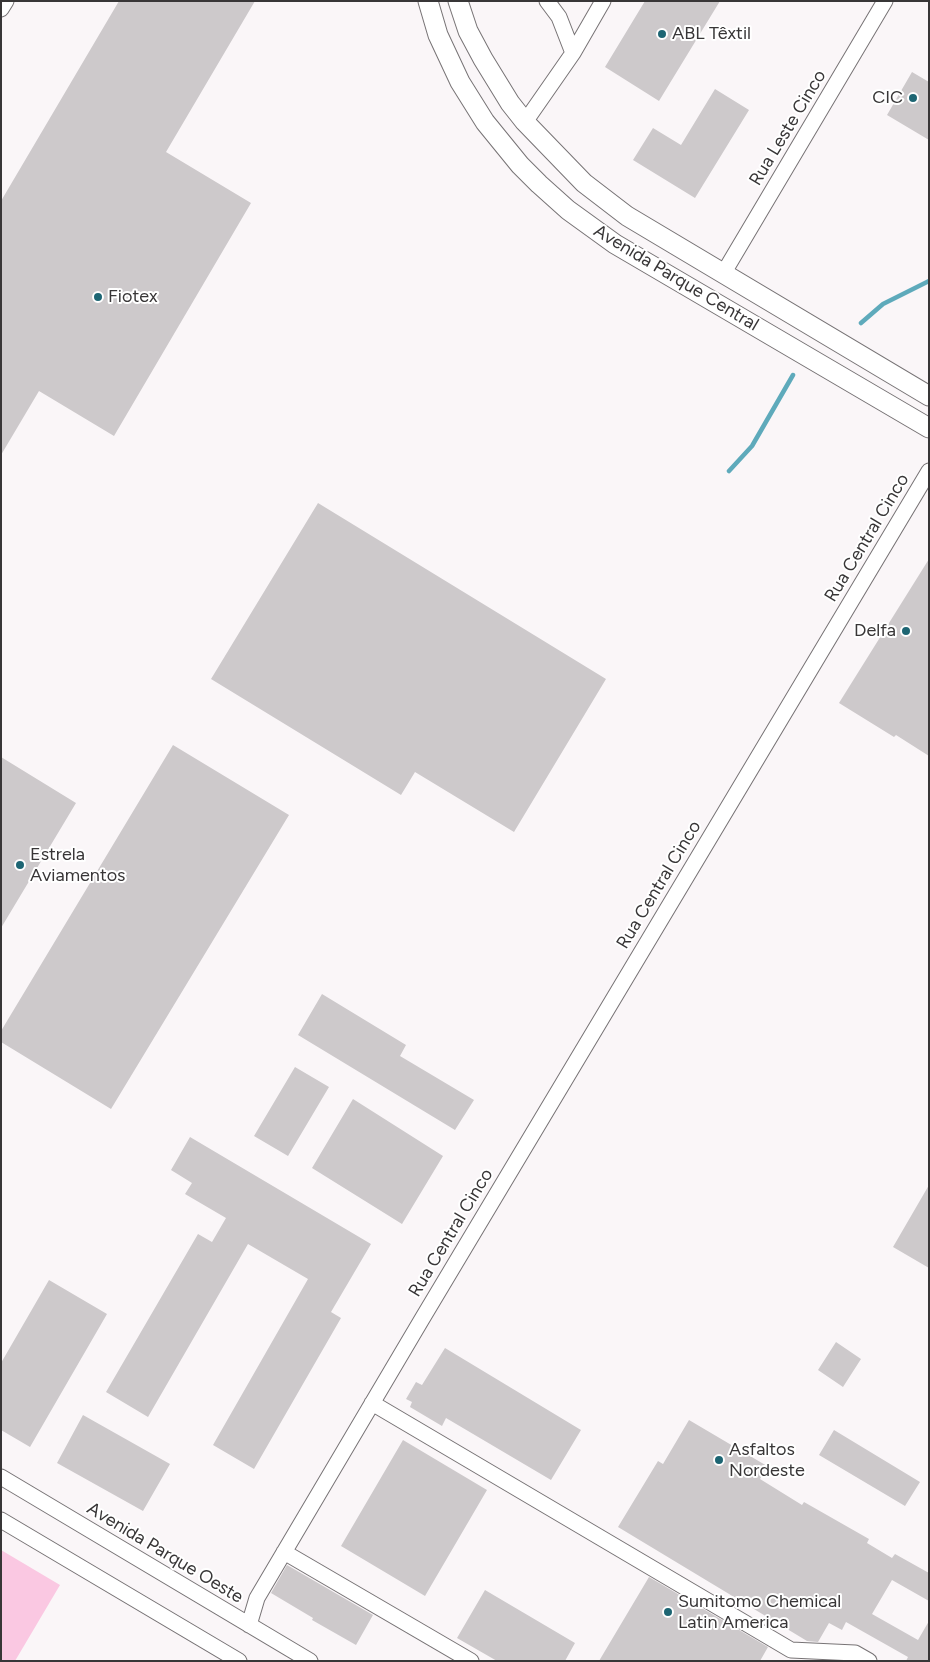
<!DOCTYPE html>
<meta charset="utf-8">
<style>
body{margin:0}
#map{position:relative;width:930px;height:1662px;overflow:hidden;background:#faf6f8;font-family:Figtree,sans-serif}
canvas{display:block}
.frame{position:absolute;inset:0;border:2px solid #383637;pointer-events:none}
</style>
<div id="map">
<canvas width="930" height="1662"></canvas>
<div class="frame"></div>
</div>
<script>
const ctx = document.querySelector('canvas').getContext('2d');
ctx.lineJoin = 'round';
function paint(path, color) {
  ctx.fillStyle = color;
  ctx.fill(path, 'evenodd');
}
function shape(rows) {
  const path = new Path2D();
  for (const r of rows) {
    path.moveTo(r[0], r[1]);
    for (let i = 2; i < r.length; i += 2) path.lineTo(r[i], r[i + 1]);
  }
  return path;
}
function trace(path, color, width, dash) {
  ctx.strokeStyle = color;
  ctx.lineWidth = width;
  ctx.lineCap = dash ? 'butt' : 'round';
  ctx.setLineDash(dash || []);
  ctx.stroke(path);
}
function write(font, color, halo, rows, align = 'center') {
  ctx.font = font + ' Figtree,sans-serif';
  ctx.lineWidth = 4;
  ctx.setLineDash([]);
  ctx.textBaseline = 'middle';
  ctx.strokeStyle = halo;
  ctx.fillStyle = color;
  for (const [text, x, y, turn = 0] of rows) {
    ctx.save();
    ctx.translate(x, y);
    ctx.rotate((+turn || 0) * Math.PI / 180);
    ctx.textAlign = isNaN(turn) ? turn : align;
    if (halo) ctx.strokeText(text, 0, 0);
    ctx.fillText(text, 0, 0);
    ctx.restore();
  }
}
const green = shape([
 [1,1550,60,1585,15,1661,1,1661]
]);
const stream = shape([
 [861,323,883,304,929,281],
 [729,471,752,446,793,375]
]);
const building = shape([
 [119,1,255,1,166,152,251,203,114,436,39,391,1,455,1,201],
 [645,1,720,1,659,101,605,67],
 [912,72,929,82,929,140,887,115],
 [715,89,749,110,695,198,633,160,653,128,681,145],
 [318,503,606,679,514,832,415,772,401,795,211,679],
 [929,559,929,756,896,735,894,737,839,703],
 [173,745,289,815,111,1109,1,1042,1,1031],
 [1,757,76,803,1,928],
 [322,994,406,1045,400,1056,474,1100,455,1130,298,1035],
 [295,1067,329,1087,288,1156,254,1136],
 [353,1099,443,1156,402,1224,312,1168],
 [190,1137,371,1244,331,1312,341,1318,254,1469,213,1445,308,1279,248,1244,148,1417,106,1392,198,1234,212,1242,226,1218,185,1194,192,1183,171,1170],
 [929,1185,929,1268,893,1247],
 [49,1280,107,1314,30,1447,1,1430,1,1363],
 [836,1342,861,1359,843,1387,818,1370],
 [445,1348,581,1430,551,1480,446,1418,442,1426,410,1407,412,1402,406,1399,416,1382,422,1385],
 [83,1415,170,1464,143,1511,57,1463],
 [689,1420,767,1466,760,1479,802,1505,804,1502,869,1539,867,1543,892,1558,895,1554,929,1573,929,1601,892,1580,872,1614,918,1640,929,1621,929,1661,906,1661,908,1657,846,1622,842,1630,829,1623,818,1642,807,1641,618,1527,658,1461,663,1464],
 [834,1430,920,1482,905,1506,819,1455],
 [403,1440,487,1490,425,1596,341,1546],
 [287,1565,373,1615,356,1645,312,1620,313,1618,271,1593],
 [649,1577,768,1647,760,1661,599,1661],
 [485,1590,575,1643,565,1661,497,1661,457,1638]
]);
const minor = shape([
 [547,1,559,17,573,53],
 [1,9,6,1],
 [525,122,573,53,603,1],
 [723,274,885,1],
 [372,1403,791,1650,855,1653,869,1661],
 [1,1477,310,1661],
 [1,1520,239,1661],
 [284,1552,471,1661],
 [249,1625,257,1598,422,1319,929,471]
]);
const major = shape([
 [428,1,438,35,460,82,485,122,520,165,539,184,568,210,615,244,929,428],
 [458,1,468,31,483,59,510,103,525,122,584,183,627,216,929,396]
]);
const markers = [
 [662,34,5,"#1d6573"],
 [913,98,5,"#1d6573"],
 [98,297,5,"#1d6573"],
 [906,631,5,"#1d6573"],
 [20,865,5,"#1d6573"],
 [719,1460,5,"#1d6573"],
 [668,1612,5,"#1d6573"]
];
const poiNames = [
 ["ABL Têxtil",672,34],
 ["CIC",903,98,"right"],
 ["Fiotex",108,297],
 ["Delfa",896,631,"right"],
 ["Estrela",30,855],
 ["Aviamentos",30,876],
 ["Asfaltos",729,1450],
 ["Nordeste",729,1471],
 ["Sumitomo Chemical",678,1602],
 ["Latin America",678,1623]
];
const streetNames = [
 ["Rua Leste Cinco",788,128,-59],
 ["Avenida Parque Central",676,278,31],
 ["Rua Central Cinco",867,538,-59],
 ["Rua Central Cinco",659,885,-59],
 ["Rua Central Cinco",451,1233,-59],
 ["Avenida Parque Oeste",165,1553,31]
];
paint(green, '#fac8e2');
trace(stream, '#5eaabb', 4.5);
paint(building, '#cdc9cb');
trace(minor, '#777375', 17);
trace(major, '#777375', 21);
trace(minor, '#fff', 15);
trace(major, '#fff', 19);
for (const [x, y, r, color] of markers) {
  const dot = new Path2D();
  dot.arc(x, y, r, 0, 2 * Math.PI);
  ctx.fillStyle = color;
  ctx.fill(dot);
  trace(dot, '#fff', 2);
}
write('18px', '#383637', '#fff', poiNames, 'left');
write('18px', '#383637', '#fff', streetNames);
</script>
